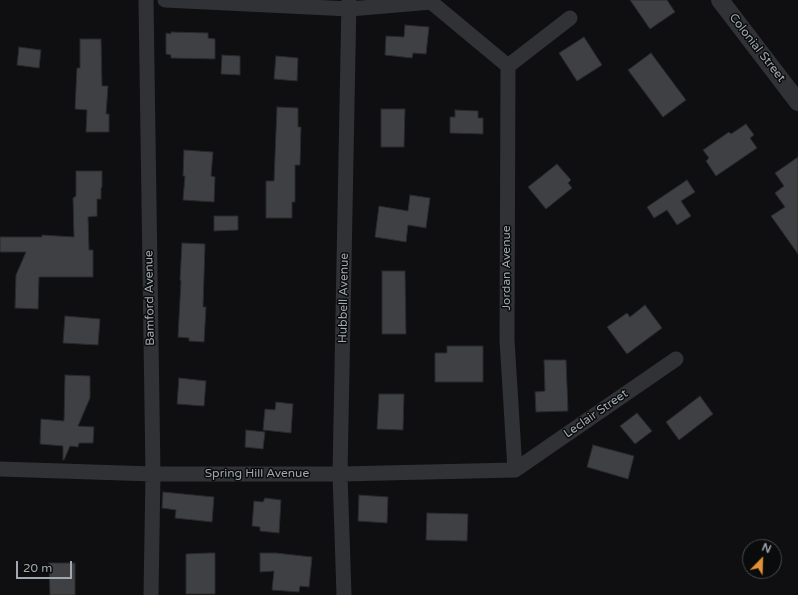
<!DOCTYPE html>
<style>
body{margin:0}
#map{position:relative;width:798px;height:595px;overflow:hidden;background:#0f0f11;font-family:"Varela Round",sans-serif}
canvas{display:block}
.north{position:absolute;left:742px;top:539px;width:40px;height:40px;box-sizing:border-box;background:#0a0b0b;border:1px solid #464a4d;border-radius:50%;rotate:23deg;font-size:11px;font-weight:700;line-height:16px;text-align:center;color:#a1a8b0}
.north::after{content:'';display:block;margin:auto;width:14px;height:18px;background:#e39235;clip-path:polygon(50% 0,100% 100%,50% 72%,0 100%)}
.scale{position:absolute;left:16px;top:561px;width:56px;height:18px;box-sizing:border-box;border:2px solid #a1a8b0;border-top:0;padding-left:5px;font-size:12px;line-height:14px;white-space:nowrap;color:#a1a8b0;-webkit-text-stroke:3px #0a0b0b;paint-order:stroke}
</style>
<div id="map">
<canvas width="798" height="595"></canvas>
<div class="north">N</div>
<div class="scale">20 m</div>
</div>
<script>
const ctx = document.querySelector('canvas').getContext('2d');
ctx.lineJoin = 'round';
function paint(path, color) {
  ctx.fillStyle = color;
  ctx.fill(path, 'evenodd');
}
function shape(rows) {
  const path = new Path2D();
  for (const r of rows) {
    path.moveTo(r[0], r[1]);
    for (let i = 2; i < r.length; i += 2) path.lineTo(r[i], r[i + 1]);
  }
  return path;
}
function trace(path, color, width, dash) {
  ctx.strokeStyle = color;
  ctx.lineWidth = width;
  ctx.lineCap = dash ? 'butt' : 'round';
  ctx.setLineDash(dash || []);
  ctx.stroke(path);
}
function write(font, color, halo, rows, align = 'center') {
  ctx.font = font + ' "Varela Round",sans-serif';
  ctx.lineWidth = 3;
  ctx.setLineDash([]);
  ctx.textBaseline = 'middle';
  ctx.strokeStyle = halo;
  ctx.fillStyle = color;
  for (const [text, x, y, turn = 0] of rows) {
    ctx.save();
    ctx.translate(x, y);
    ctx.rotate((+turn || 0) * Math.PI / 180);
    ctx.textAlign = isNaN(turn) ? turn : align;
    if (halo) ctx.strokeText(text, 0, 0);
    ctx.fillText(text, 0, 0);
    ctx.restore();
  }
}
const building = shape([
 [630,0,667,0,675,12,650,29,630,0],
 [405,25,429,27,426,54,413,53,412,58,385,55,386,36,404,37,405,25],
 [171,32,208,33,208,38,215,39,215,59,171,58,171,55,166,54,166,33,171,34,171,32],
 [584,37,602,65,577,81,559,53,584,37],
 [80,39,101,39,102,86,108,86,106,114,109,114,109,132,86,132,87,110,75,109,77,68,80,68,80,39],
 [19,47,41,50,39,68,17,65,19,47],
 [651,53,686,100,663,117,628,70,651,53],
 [222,55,240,56,240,75,221,74,222,55],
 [276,56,298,58,297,81,274,79,276,56],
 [277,107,298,108,298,127,301,127,300,165,295,165,295,202,292,202,292,218,266,218,266,181,274,181,277,107],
 [381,109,405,109,404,147,381,147,381,109],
 [455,110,478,111,478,118,483,118,483,134,450,133,450,117,455,117,455,110],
 [746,124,754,135,750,138,757,148,716,176,706,161,709,158,703,150,729,132,731,134,746,124],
 [184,150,213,152,211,176,215,177,214,202,183,200,185,176,183,176,184,150],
 [798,157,798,254,771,216,785,207,775,193,784,186,775,173,798,157],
 [557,164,571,180,568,183,572,188,546,209,528,187,557,164],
 [76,171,102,171,102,187,101,188,101,199,97,199,97,216,88,217,89,250,93,250,93,277,39,277,38,309,15,308,16,275,26,252,0,252,0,237,42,237,42,235,74,237,73,198,76,196,76,171],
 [687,180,695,192,681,201,691,216,677,225,667,210,654,218,647,207,687,180],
 [410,195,430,198,426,228,408,225,406,242,375,237,379,206,408,211,410,195],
 [214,216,238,216,238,230,214,231,214,216],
 [182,243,205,244,203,307,206,307,204,342,189,341,189,338,178,337,181,281,180,280,182,243],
 [382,271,405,271,406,334,382,334,382,271],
 [645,305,662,328,627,354,607,327,627,313,630,317,645,305],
 [65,316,100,319,98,345,63,343,65,316],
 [447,346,483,346,483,382,435,382,435,353,447,353,447,346],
 [544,360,566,360,568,411,536,412,535,392,545,391,544,360],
 [65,375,90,376,90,398,78,426,94,427,93,443,79,443,78,447,70,446,64,460,63,460,63,446,40,444,41,419,64,421,65,375],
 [179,378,206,381,204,406,177,404,179,378],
 [379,394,404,394,403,430,377,429,379,394],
 [700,396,713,414,679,440,666,422,700,396],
 [276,402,293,404,291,433,263,430,265,409,275,410,276,402],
 [637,413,652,431,635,444,620,426,637,413],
 [246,430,265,432,263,449,245,447,246,430],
 [593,445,634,456,628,479,587,467,593,445],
 [163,492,214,497,212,522,175,518,176,510,162,508,163,492],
 [359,495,388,497,387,523,358,521,359,495],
 [265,498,281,500,279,533,260,531,260,527,252,526,254,501,263,502,265,498],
 [427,513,468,514,467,541,426,540,427,513],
 [209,553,215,553,215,594,186,594,186,554,209,553],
 [260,553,276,553,312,557,309,587,300,586,299,592,272,590,274,571,260,572,260,553],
 [49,563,75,563,75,595,50,595,49,563]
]);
const minor = shape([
 [146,0,153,474,151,595],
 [165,0,350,9,431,2,508,66],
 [508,66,507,340,515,470],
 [508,66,570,18],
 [0,469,153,474,340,474,515,470],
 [515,470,676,359],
 [344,595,340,474,349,0]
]);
const tertiary = shape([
 [720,0,798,102]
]);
const streetNames = [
 ["Colonial Street",757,48,52],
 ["Jordan Avenue",507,268,-90],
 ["Bamford Avenue",150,298,-91],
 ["Hubbell Avenue",344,298,-89],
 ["Leclair Street",596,414,-35],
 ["Spring Hill Avenue",257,474]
];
paint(building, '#3e4043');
trace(building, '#292a2c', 1);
trace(minor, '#313235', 15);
trace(tertiary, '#313235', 18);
write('12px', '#a1a8b0', '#0a0b0b', streetNames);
</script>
